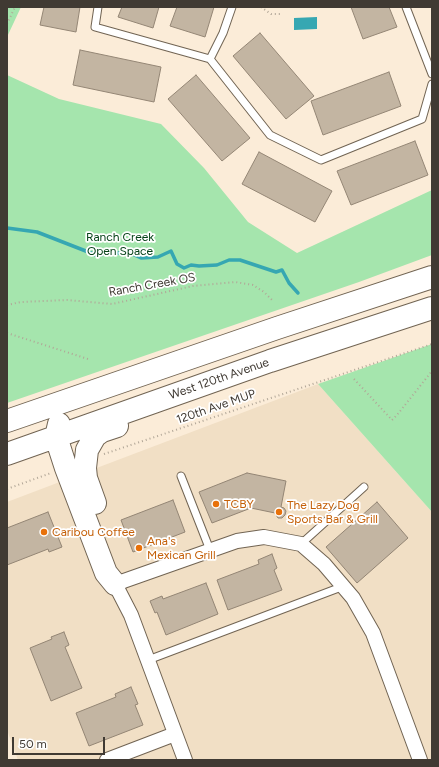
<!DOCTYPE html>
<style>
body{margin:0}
#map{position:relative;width:439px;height:767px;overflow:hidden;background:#fbecd8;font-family:Figtree,sans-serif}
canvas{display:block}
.frame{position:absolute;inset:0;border:8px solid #403a33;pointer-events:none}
.scale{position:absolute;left:12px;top:737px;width:93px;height:18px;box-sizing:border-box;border:2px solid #403a33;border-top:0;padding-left:5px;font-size:12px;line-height:14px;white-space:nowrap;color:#403a33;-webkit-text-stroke:3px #fff;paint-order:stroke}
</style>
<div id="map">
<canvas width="439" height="767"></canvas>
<div class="frame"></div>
<div class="scale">50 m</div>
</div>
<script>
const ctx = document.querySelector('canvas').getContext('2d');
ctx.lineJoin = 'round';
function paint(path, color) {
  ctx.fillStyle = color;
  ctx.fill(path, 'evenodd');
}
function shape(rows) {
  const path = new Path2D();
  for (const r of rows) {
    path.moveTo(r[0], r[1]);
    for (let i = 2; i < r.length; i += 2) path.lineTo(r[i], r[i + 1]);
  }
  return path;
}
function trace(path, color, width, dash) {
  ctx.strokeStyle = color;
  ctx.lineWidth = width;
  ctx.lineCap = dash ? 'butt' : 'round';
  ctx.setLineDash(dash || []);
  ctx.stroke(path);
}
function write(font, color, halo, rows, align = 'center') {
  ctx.font = font + ' Figtree,sans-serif';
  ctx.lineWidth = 3.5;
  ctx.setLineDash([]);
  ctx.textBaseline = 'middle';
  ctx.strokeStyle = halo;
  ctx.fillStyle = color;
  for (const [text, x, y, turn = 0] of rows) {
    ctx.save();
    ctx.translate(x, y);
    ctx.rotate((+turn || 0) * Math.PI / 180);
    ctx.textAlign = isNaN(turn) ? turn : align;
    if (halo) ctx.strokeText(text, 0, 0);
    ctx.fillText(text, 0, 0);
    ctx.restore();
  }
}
const built = shape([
 [318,384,432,512,432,760,18,760,7,730,7,502]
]);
const green = shape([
 [7,7,21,7,7,37],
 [7,75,59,99,161,124,204,168,248,222,297,253,432,190,432,255,359,282,7,403],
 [432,344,432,512,318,384]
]);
const water = shape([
 [317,17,317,29,294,30,294,18]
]);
const stream = shape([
 [7,228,37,232,96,255,116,253,130,253,141,258,158,257,171,251,177,264,184,268,191,265,199,266,217,265,229,260,240,260,276,272,282,270,289,283,298,293]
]);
const building = shape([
 [44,7,80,7,76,32,40,25,44,7],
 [122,7,159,7,153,28,118,17,122,7],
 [177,7,214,7,205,37,170,26,177,7],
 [351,7,389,7,397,27,363,39,351,7],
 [260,33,314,96,286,119,233,56,260,33],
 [80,50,161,67,154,102,73,85,80,50],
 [389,72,401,106,323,135,311,101,389,72],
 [196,75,250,138,222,161,168,99,196,75],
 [415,141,428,175,351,205,337,171,415,141],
 [259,152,332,191,315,222,242,184,259,152],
 [247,473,286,481,281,507,284,508,286,511,285,515,282,518,278,518,275,513,251,508,212,523,199,492,247,473],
 [173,500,185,532,133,552,121,520,173,500],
 [377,502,408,538,357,583,326,547,377,502],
 [48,512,62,547,49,552,48,549,7,565,7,528,48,512],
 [272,554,277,568,274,570,282,590,228,610,217,580,259,564,258,560,272,554],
 [206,583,218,614,166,635,157,612,155,613,150,601,162,596,163,599,206,583],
 [64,632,69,645,65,647,82,688,51,701,30,648,52,639,51,637,64,632],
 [131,687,138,704,135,705,143,725,89,746,76,713,116,697,115,694,131,687]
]);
const path = shape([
 [261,7,271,14,280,14],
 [7,24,15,7],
 [7,305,21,302,67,300,112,304,193,286,235,282,253,285,264,292,272,300],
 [7,333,88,359],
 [354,379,392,420,397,415,432,371],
 [104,454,432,344],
 [7,489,51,473]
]);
const lane = shape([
 [98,7,95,27,210,59,270,135,321,160,422,119,432,84],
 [406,7,432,74],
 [210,59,223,33,232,7],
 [181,476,210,550],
 [301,544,364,487],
 [148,660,344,586]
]);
const street = shape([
 [107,760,175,734],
 [185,760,131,615,115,584,237,541,264,537,301,544,324,564,353,598,373,633,420,760]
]);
const primary = shape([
 [7,421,277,328,432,277],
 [59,424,56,437,66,468,106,573,115,584],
 [7,454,270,361,432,308],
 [95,503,86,478,85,468,87,450,95,436,102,431,117,426]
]);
const markers = [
 [216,504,4,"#e8710a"],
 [279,512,4,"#e8710a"],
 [44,532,4,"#e8710a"],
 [139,548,4,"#e8710a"]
];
const parkNames = [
 ["Ranch Creek",120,237],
 ["Open Space",120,251]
];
const streetNames = [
 ["Ranch Creek OS",152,285,-10],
 ["West 120th Avenue",219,379,-19],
 ["120th Ave MUP",216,407,-19]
];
const foodNames = [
 ["TCBY",224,504],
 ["The Lazy Dog",287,505],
 ["Sports Bar & Grill",287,519],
 ["Caribou Coffee",52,532],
 ["Ana's",147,541],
 ["Mexican Grill",147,555]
];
paint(built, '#f1dfc5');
paint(green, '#a5e5ad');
paint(water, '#36a7b2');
trace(stream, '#36a7b2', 3.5);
paint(building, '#c3b5a2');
trace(building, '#948675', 1);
trace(lane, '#716453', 9);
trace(street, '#716453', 16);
trace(primary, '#716453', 24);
trace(path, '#b1a697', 2, [1, 3]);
trace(lane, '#fff', 7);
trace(street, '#fff', 14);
trace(primary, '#fff', 22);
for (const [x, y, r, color] of markers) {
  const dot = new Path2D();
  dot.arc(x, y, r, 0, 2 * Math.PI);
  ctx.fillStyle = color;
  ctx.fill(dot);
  trace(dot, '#fff', 1.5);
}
write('12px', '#054217', '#fff', parkNames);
write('12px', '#403a33', '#fff', streetNames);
write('12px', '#c56008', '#fff', foodNames, 'left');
</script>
